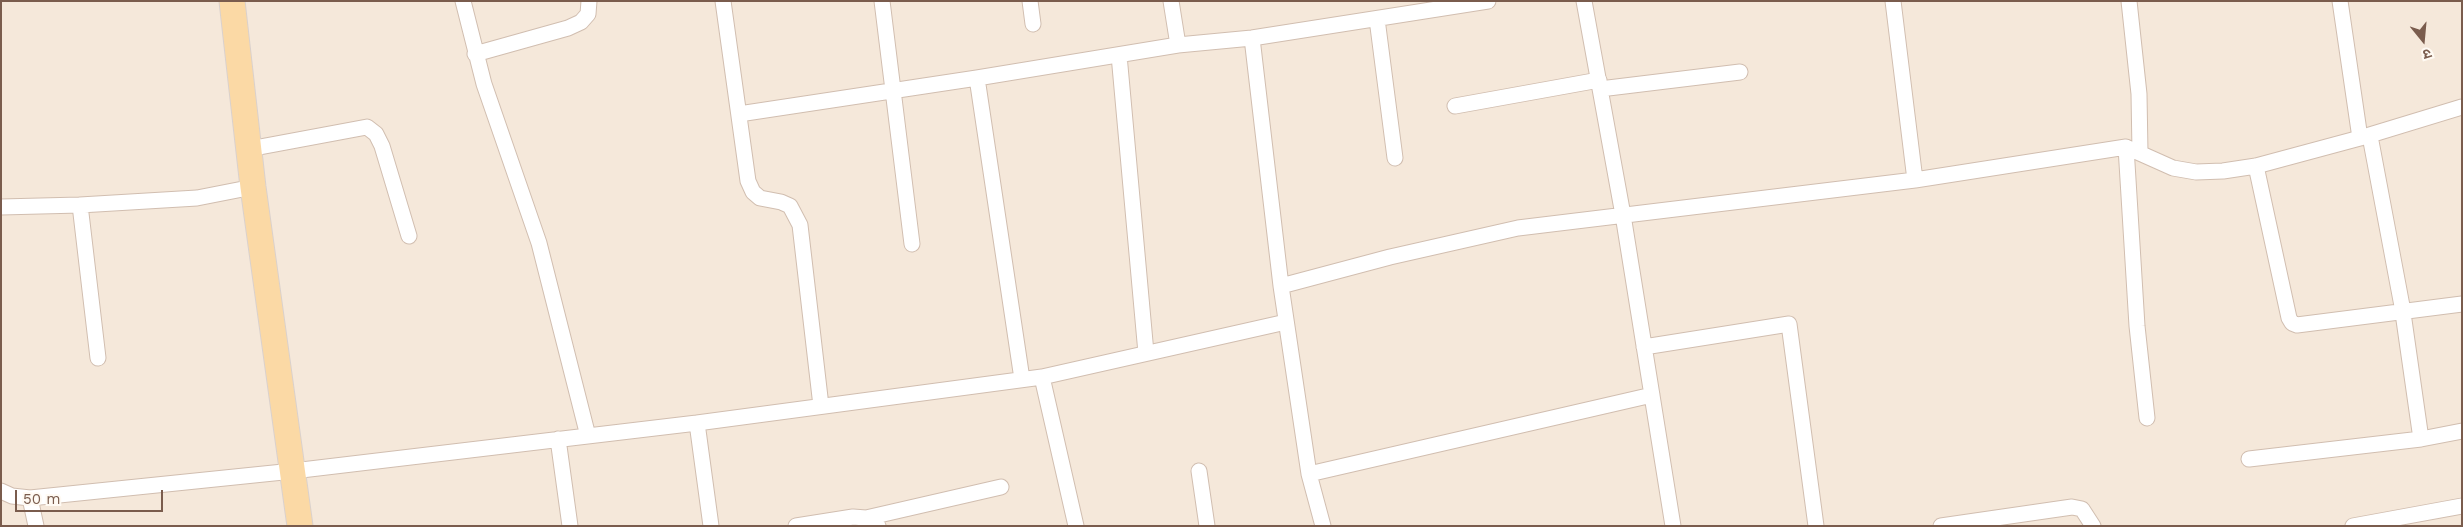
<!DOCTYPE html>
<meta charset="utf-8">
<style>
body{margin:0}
#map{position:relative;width:2463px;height:527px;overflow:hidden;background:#fdf6ec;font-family:"Work Sans","Noto Sans Devanagari",sans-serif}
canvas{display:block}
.frame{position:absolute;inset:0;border:2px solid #7a5c4d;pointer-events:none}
.north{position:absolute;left:2398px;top:15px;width:50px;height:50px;-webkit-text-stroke:4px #fffaf3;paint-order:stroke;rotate:163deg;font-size:14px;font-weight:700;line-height:20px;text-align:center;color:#7a5c4d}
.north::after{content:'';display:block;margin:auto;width:18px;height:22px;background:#7a5c4d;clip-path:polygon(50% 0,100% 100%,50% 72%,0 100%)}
.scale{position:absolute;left:15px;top:490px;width:148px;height:22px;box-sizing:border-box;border:2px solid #7a5c4d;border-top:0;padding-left:6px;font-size:15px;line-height:18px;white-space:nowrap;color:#7a5c4d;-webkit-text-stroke:4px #fffaf3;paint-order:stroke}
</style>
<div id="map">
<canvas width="2463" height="527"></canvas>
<div class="frame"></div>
<div class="north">उ</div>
<div class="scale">50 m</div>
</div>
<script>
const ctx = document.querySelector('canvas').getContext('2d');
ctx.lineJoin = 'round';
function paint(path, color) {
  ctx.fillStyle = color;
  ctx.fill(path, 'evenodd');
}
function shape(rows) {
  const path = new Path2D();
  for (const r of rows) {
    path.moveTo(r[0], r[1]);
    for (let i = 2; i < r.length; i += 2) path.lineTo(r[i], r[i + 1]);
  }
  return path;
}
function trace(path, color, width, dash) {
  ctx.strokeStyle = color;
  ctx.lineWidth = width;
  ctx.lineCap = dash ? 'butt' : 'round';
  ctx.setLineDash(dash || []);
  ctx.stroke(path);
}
const residential = shape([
 [1,1,2462,1,2462,526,1,526]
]);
const street = shape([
 [463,1,484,84,539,243,588,436],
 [723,1,748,181,753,192,760,198,781,202,790,206,800,225,821,406],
 [882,1,912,244],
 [1030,1,1033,24],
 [1171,1,1178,45],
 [1584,1,1623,215,1673,526],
 [1893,1,1915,180,2126,147,2173,168,2196,172,2223,171,2256,166,2360,138,2462,107],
 [2129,1,2139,94,2140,152],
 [2340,1,2360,138],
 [1377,19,1395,158],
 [1252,38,1281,286,1309,474,1323,526],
 [475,54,568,28,581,22,588,14,589,1],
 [1119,55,1146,353],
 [977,78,1022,379],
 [1600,89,1740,72],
 [1455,106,1599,80],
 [739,114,977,78,1178,45,1252,38,1488,1],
 [2126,147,2137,326,2147,418],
 [249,149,367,127,376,134,382,146,409,236],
 [2256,166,2289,318,2292,323,2297,325,2462,304],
 [80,205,98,358],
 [1,207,80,205,197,198,253,187],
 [1281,286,1390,257,1518,228,1915,180],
 [1644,347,1789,324,1816,526],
 [1042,377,1286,322],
 [697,423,711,526],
 [558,439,570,526],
 [2421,439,2462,431],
 [2249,459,2421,439,2402,306,2370,136],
 [1199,471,1207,526],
 [1309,474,1652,395],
 [1,491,12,496,30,498,293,471,697,423,1042,377,1076,526],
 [30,498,36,526],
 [866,518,1001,487],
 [796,526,853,517,866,518,878,526],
 [1941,526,2072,507,2082,509,2093,526],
 [2353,526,2462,506]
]);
const primary = shape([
 [232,1,253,187,300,526]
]);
paint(residential, '#f5e8da');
trace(street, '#d1beb0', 17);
trace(primary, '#dad1cd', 27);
trace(street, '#fff', 15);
trace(primary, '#fbd9a5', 25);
</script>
